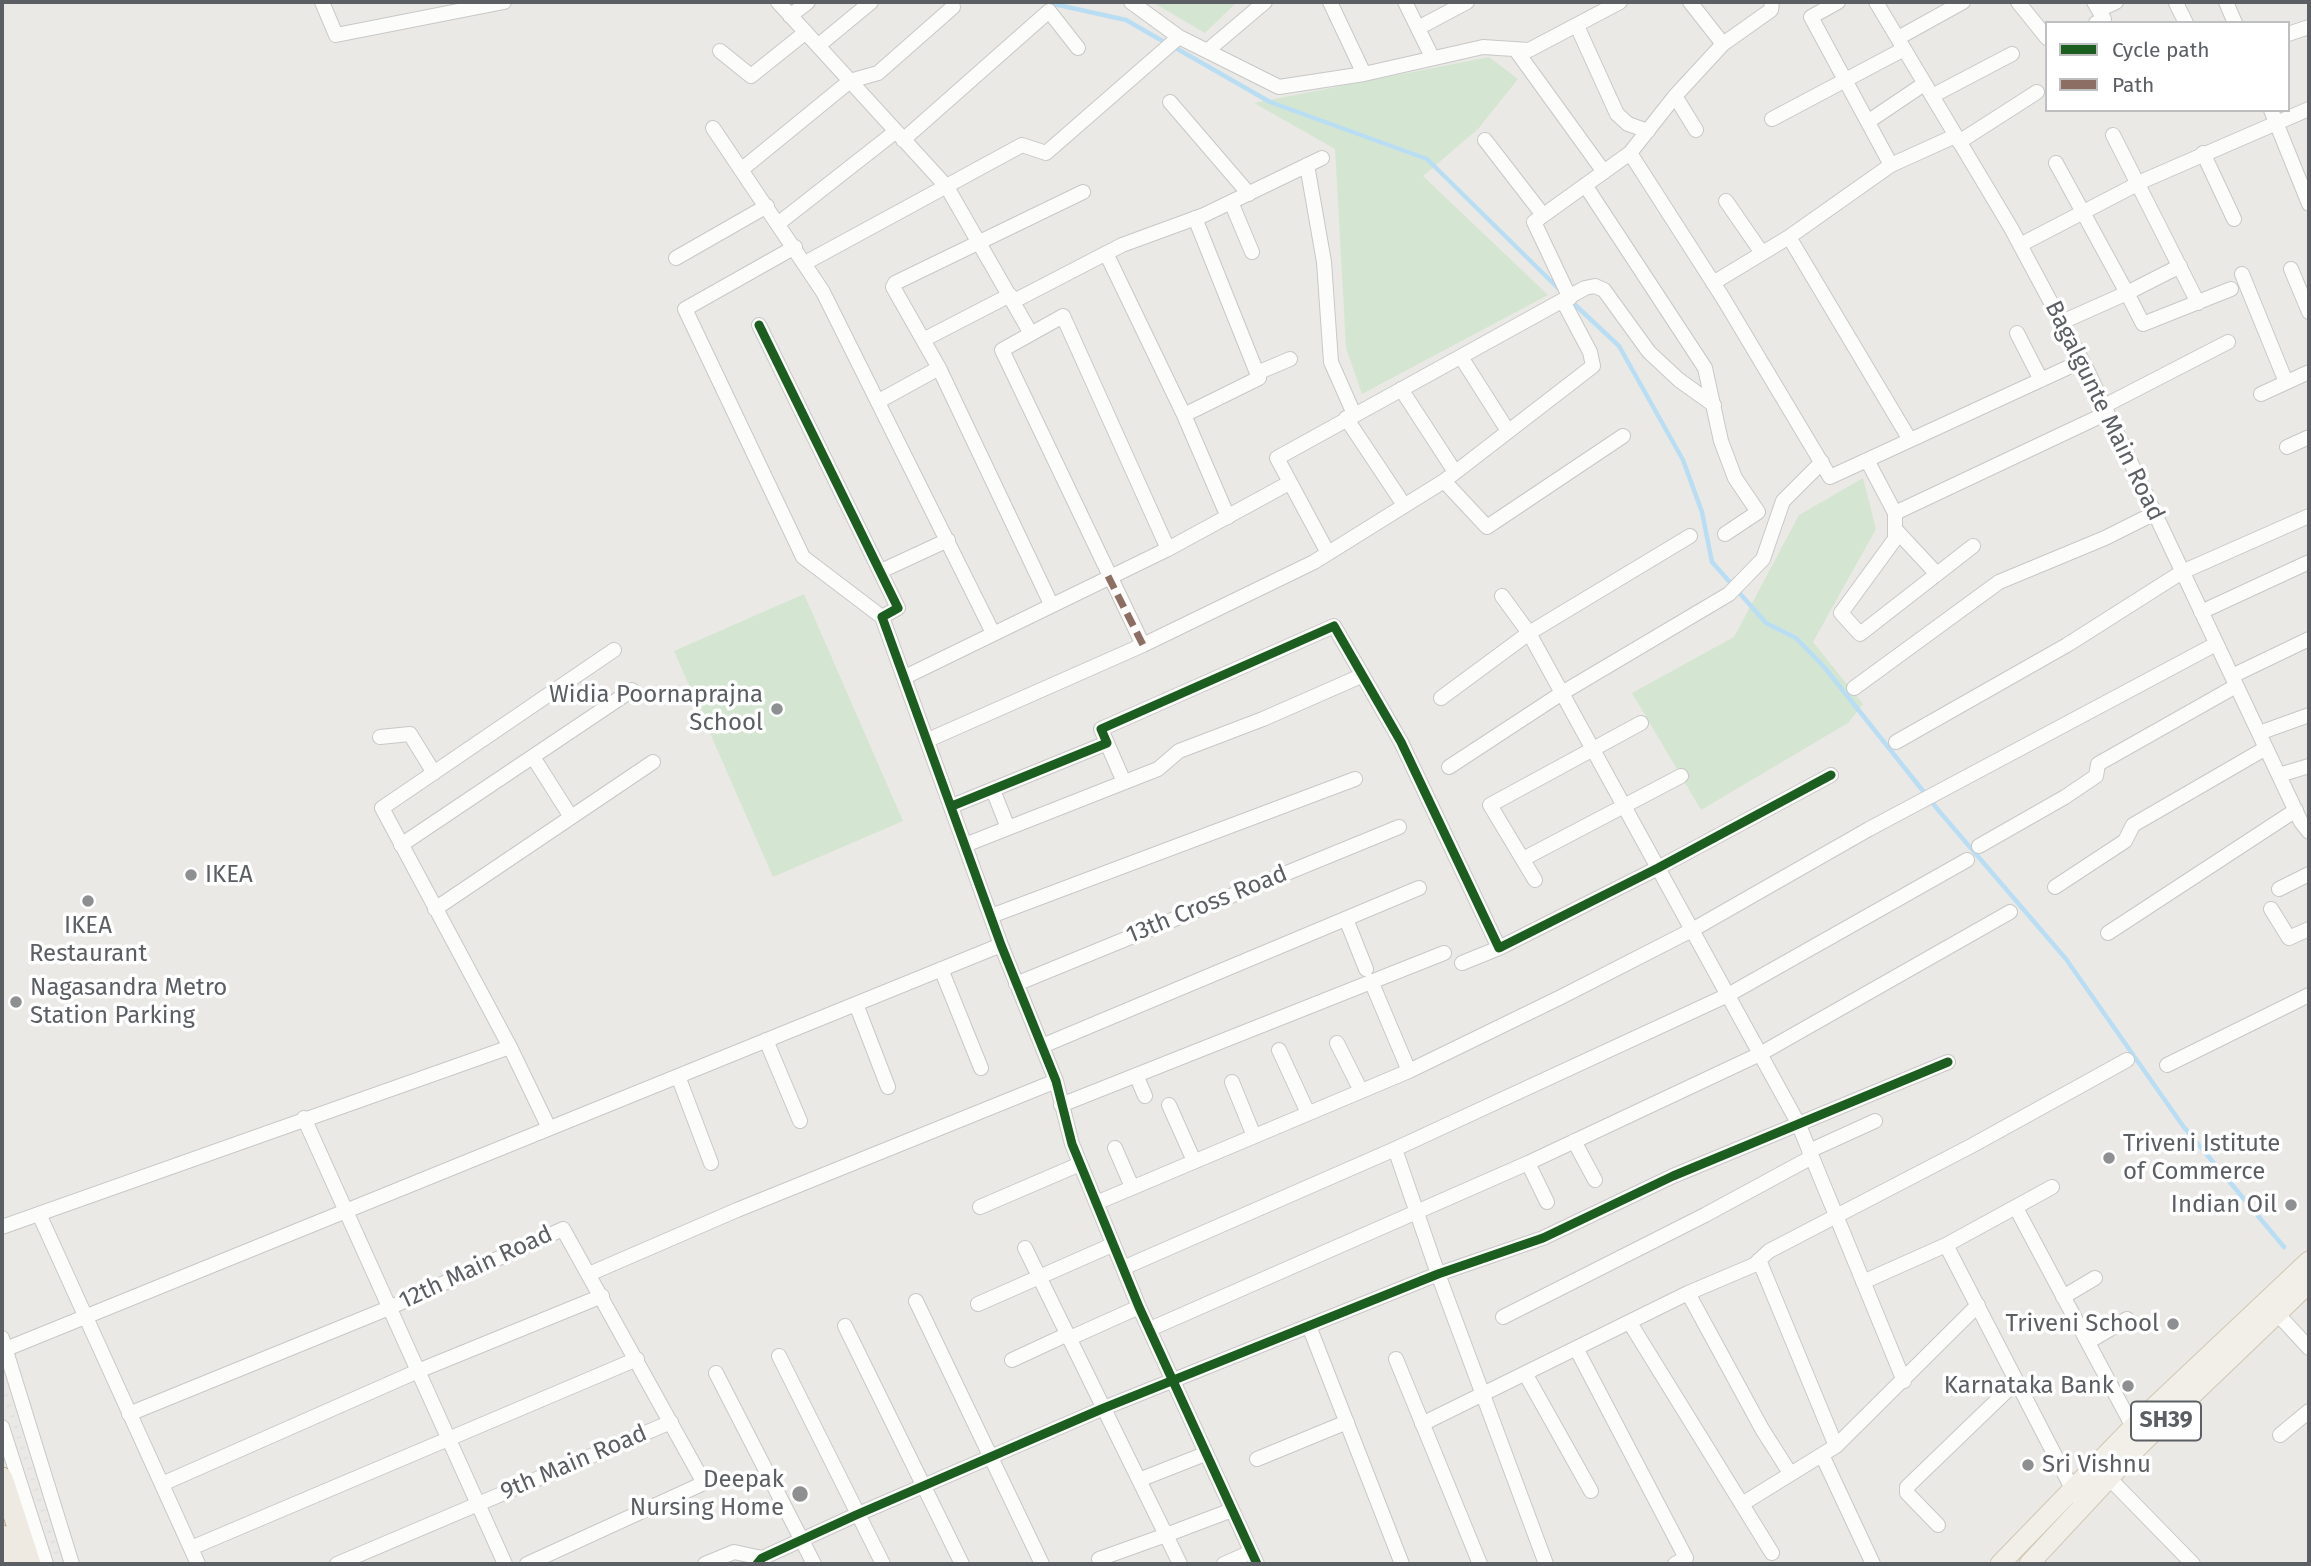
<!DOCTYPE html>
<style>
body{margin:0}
#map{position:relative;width:2311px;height:1566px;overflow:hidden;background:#ebe9e5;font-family:"Fira Sans",sans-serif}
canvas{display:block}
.frame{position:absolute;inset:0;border:4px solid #5b5f63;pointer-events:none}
.legend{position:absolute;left:2045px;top:21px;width:245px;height:91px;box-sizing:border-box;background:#fff;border:2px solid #bdbfc1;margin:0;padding:9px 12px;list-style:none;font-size:21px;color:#5b5f63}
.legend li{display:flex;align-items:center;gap:14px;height:35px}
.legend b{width:35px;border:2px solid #bdbfc1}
</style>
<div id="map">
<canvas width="2311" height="1566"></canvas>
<div class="frame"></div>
<ul class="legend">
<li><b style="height:9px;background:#1b5e20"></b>Cycle path</li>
<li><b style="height:9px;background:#8d6e63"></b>Path</li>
</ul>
</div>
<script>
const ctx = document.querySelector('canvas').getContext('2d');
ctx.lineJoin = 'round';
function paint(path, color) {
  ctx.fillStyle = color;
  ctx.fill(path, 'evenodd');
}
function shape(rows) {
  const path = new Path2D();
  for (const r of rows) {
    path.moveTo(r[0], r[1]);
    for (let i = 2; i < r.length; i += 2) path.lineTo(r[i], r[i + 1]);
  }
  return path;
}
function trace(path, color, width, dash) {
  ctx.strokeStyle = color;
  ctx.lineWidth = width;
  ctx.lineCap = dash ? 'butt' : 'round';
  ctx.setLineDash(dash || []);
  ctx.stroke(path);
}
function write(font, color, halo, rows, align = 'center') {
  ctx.font = font + ' "Fira Sans",sans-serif';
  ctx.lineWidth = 7;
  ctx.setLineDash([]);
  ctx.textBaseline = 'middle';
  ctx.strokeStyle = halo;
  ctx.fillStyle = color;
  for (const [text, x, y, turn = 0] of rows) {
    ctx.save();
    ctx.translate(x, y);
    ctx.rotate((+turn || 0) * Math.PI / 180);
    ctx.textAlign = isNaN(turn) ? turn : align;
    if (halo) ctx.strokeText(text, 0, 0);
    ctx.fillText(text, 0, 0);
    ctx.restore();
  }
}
const green = shape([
 [1152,2,1237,2,1205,33],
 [1489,57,1518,79,1478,129,1423,176,1548,295,1362,394,1346,348,1335,149,1254,103],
 [1863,478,1876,529,1813,642,1863,704,1848,723,1701,810,1632,693,1734,637,1799,515],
 [804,594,903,821,773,877,674,651]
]);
const stream = shape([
 [1045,2,1126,20,1166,43],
 [1174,47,1270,102,1427,159,1562,292],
 [1571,301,1619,346,1683,460,1702,512,1712,562,1766,623,1796,638,1825,668,1939,811,2066,959,2183,1126,2284,1247]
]);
const minor = shape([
 [322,2,336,35,504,2],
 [778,2,947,187,1030,332],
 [1131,2,1179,37,1279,87,1364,74,1483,47,1529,50,1620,2],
 [1330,2,1364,74],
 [1405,2,1432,57],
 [1690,2,1723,44],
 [1838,2,1811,17,1891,165],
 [1876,2,2011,228,2086,368,2301,822,2309,832],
 [2018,2,2047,38],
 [2094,2,2104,19,2096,23],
 [2226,2,2235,23],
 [2176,3,2186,23],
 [2099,10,2116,2],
 [790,16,808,2],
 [1577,26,1617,114,1628,124,1648,131],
 [1418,28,1467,2],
 [2288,34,2309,27],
 [1898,38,1963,2],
 [819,45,871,2],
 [1515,49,1604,172],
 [720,51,751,76,806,32],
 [1207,51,1265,2],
 [1675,96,1696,130],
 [1932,96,2012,54],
 [1170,102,1249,194],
 [2271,110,2309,204],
 [1772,119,1904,49],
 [1869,121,1924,84],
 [713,128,823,292,993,633],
 [2113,135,2198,303],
 [903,140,1049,11,1078,48],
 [1485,140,1543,215],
 [1959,142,2037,92],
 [1630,153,1675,96,1723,44,1771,10,1772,2],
 [2203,153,2234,219],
 [2056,163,2127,293,2180,266],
 [1307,165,1324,262,1331,362,1354,414],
 [741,170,850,81,878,73,953,7],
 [1585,185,1705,368,1721,441,1735,478,1758,512,1725,534],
 [1726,201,1762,253],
 [1231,202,1252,252],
 [779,223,895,132],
 [1789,237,1910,440],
 [2020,245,2145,180,2309,109],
 [795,247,685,309,803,557,882,617],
 [1106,253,1184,415,1228,517],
 [676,258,767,206],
 [805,263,1022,145,1046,153,1179,37],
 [2291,269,2309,312],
 [2242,274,2286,382],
 [1713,283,1789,237,1891,165,1955,136],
 [1570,298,1534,222,1630,153,1723,298,1830,477,2082,361],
 [1014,301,1122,245,1204,215,1322,158],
 [2062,322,2127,293,2143,324,2231,289],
 [759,325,898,608,882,617,1001,945,1056,1081,1072,1144,1139,1307,1257,1564],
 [2017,333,2041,380],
 [923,340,1010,295],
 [1461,357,1508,431],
 [1257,373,1290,359],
 [1401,389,1455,472],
 [2261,394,2309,372],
 [879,401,939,368],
 [2104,406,2228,342],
 [1184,415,1259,378,1195,218],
 [1346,418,1404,505],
 [2287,447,2309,437],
 [1867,460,1895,513,2107,413],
 [1444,481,1487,527,1623,436],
 [1895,513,1895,539,1841,613,1860,634,1973,546],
 [1895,529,1936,573],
 [1328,553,1277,458,1585,288,1595,286,1604,290,1649,352,1679,380,1714,405],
 [881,571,948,540],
 [1502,596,1529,633,1798,1123,1904,1381],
 [1051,604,939,368,893,287,895,283,1083,192],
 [2201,612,2309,562],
 [1143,645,1002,350,1063,316,1168,549],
 [2232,676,2309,639],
 [905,677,1168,549,1289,483],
 [1854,688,1999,582,2105,538,2155,513],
 [1441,698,1529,633,1690,536],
 [2259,733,2309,715],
 [380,737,410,734,434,773],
 [928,740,1143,645,1314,562,1444,481,1593,366,1590,352,1563,301],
 [1896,742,2067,645,2182,572,2309,516],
 [1107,743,1124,782],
 [533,757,571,817],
 [1449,767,1562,693,1729,594,1763,559,1783,501,1822,462],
 [2279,775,2309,766],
 [993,790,1008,828],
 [952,806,1107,743,1101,729,1334,626,1401,742,1499,948,1658,868,1831,775],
 [401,845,632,690],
 [965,845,1158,769,1179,751,1263,719,1361,676],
 [1979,846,2065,797,2096,776,2098,764,2236,686],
 [1523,859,1681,776],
 [1535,880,1490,805,1641,723],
 [2055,887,2125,841,2133,825,2266,748],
 [2279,889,2309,874],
 [435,909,653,762],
 [2271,909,2289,938,2309,929],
 [991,916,1355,779],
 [1346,919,1366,969],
 [2108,933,2296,810],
 [1462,963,1499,948],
 [941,969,981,1068],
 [1371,981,1409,1071],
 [1016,984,1399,827],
 [856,1004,888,1087],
 [766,1040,800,1121],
 [1337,1043,1361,1091],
 [1042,1046,1419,888],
 [510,1047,382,808,614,650],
 [1279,1050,1308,1113],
 [2167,1065,2309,995],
 [1136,1075,1145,1096],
 [678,1076,711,1163],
 [1232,1082,1254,1136],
 [1061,1105,1444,953],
 [1169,1105,1194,1161],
 [304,1118,505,1564],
 [1574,1141,1595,1180],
 [1115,1148,1132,1187],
 [1395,1149,1438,1274,1546,1564],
 [1809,1151,1875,1121],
 [1528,1163,1547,1202],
 [1096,1203,1409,1071,1561,997,1692,930,1869,829,2216,644],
 [980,1207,1080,1164],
 [2016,1208,2133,1427],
 [39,1214,198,1564],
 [2,1227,510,1047,549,1128],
 [1946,1245,2076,1496],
 [1025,1248,1139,1480,1205,1454],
 [1759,1260,1836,1446],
 [1123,1268,1395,1149,1728,995,1967,860],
 [589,1274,737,1210,1056,1081],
 [1863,1282,1946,1245,2052,1187],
 [1688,1293,1762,1429,1790,1473],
 [2063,1297,2095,1278],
 [916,1301,1042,1564],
 [978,1304,1112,1245],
 [2272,1308,2309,1348],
 [1503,1317,1705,1215,1812,1157],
 [1630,1323,1772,1553],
 [845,1326,962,1564],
 [1309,1326,1402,1564],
 [1150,1329,1528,1163,1760,1054,2010,912],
 [2,1338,72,1564],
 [1070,1338,1139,1307],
 [2088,1342,2127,1319],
 [6,1349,1001,945],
 [1577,1350,1686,1558,1675,1564],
 [779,1356,883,1564],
 [1396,1359,1480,1564],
 [1012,1360,1068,1334],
 [716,1373,814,1564],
 [1526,1375,1591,1491],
 [129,1414,389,1308,563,1229,704,1483,527,1564],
 [1422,1424,1688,1293,1754,1265,1769,1251,1973,1145,2127,1060],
 [2,1427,46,1564],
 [2280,1435,2309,1411],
 [1822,1455,1873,1564],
 [1257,1459,1347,1422],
 [2108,1477,2193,1564],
 [1139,1480,1166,1535,1232,1510],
 [162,1484,418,1371,602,1296],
 [1742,1504,1836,1446,1978,1305],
 [1938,1525,1907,1493,1907,1487,2017,1381],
 [191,1548,637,1359],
 [1099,1559,1166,1535,1180,1564],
 [337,1564,671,1422],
 [705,1564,734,1552,762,1558],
 [757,1564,762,1558,856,1515,1104,1408,1438,1274,1543,1238,1673,1176,1948,1062],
 [1224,1564,1251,1552]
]);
const major = shape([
 [2000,1564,2133,1427,2309,1261],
 [2029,1564,2139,1446,2309,1283]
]);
const highway = shape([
 [2,1478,30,1564],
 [2,1536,11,1564]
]);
const rail = shape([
 [2,1384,60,1564]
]);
const quiet = shape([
 [1108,576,1143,645]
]);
const cycleway = shape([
 [759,325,898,608,882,617,1001,945,1056,1081,1072,1144,1139,1307,1257,1564],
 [952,806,1107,743,1101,729,1334,626,1401,742,1499,948,1658,868,1831,775],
 [757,1564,762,1558,856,1515,1104,1408,1438,1274,1543,1238,1673,1176,1948,1062]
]);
const markers = [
 [777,709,7,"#8d8f90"],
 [191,875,7,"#8d8f90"],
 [88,901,7,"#8d8f90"],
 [16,1002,7,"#8d8f90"],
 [2109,1158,7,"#8d8f90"],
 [2291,1205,7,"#8d8f90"],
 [2173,1324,7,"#8d8f90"],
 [2128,1386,7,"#8d8f90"],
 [2028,1465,7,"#8d8f90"],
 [800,1494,9,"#8d8f90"]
];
const shields = [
 [2166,1421,70]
];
const shieldNames = [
 ["SH39",2166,1421]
];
const streetNames = [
 ["Bagalgunte Main Road",2104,411,64],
 ["13th Cross Road",1207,905,-22],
 ["12th Main Road",476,1268,-25],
 ["9th Main Road",574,1463,-23]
];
const poiNames = [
 ["Widia Poornaprajna",763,695],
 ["School",763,723],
 ["IKEA",205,875,"left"],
 ["IKEA",88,926,"center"],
 ["Restaurant",88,954,"center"],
 ["Nagasandra Metro",30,988,"left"],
 ["Station Parking",30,1016,"left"],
 ["Triveni Istitute",2123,1144,"left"],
 ["of Commerce",2123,1172,"left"],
 ["Indian Oil",2277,1205],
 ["Triveni School",2159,1324],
 ["Karnataka Bank",2114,1386],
 ["Sri Vishnu",2042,1465,"left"],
 ["Deepak",784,1480],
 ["Nursing Home",784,1508]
];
paint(green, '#d4e6d1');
trace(stream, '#b9def4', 4.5);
trace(minor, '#c7c8c7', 16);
trace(major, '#d2c7b4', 21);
trace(highway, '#c1b094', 23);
trace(minor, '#fcfcfb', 14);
trace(major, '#f2efe8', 19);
trace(highway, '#eeeae1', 21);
trace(rail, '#e2e1e2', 4.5, [2, 9]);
trace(quiet, '#8d6e63', 7, [14, 7]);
trace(cycleway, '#1b5e20', 9);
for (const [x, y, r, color] of markers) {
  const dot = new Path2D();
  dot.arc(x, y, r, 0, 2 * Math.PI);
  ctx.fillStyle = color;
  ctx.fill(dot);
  trace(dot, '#fff', 2.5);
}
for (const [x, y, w] of shields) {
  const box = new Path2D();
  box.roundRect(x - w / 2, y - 19.5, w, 39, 5);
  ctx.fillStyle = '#fff';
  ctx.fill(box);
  trace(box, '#5b5f63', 2);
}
write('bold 23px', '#5b5f63', null, shieldNames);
write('24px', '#5b5f63', '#fff', streetNames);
write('24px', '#5b5f63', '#fff', poiNames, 'right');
</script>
